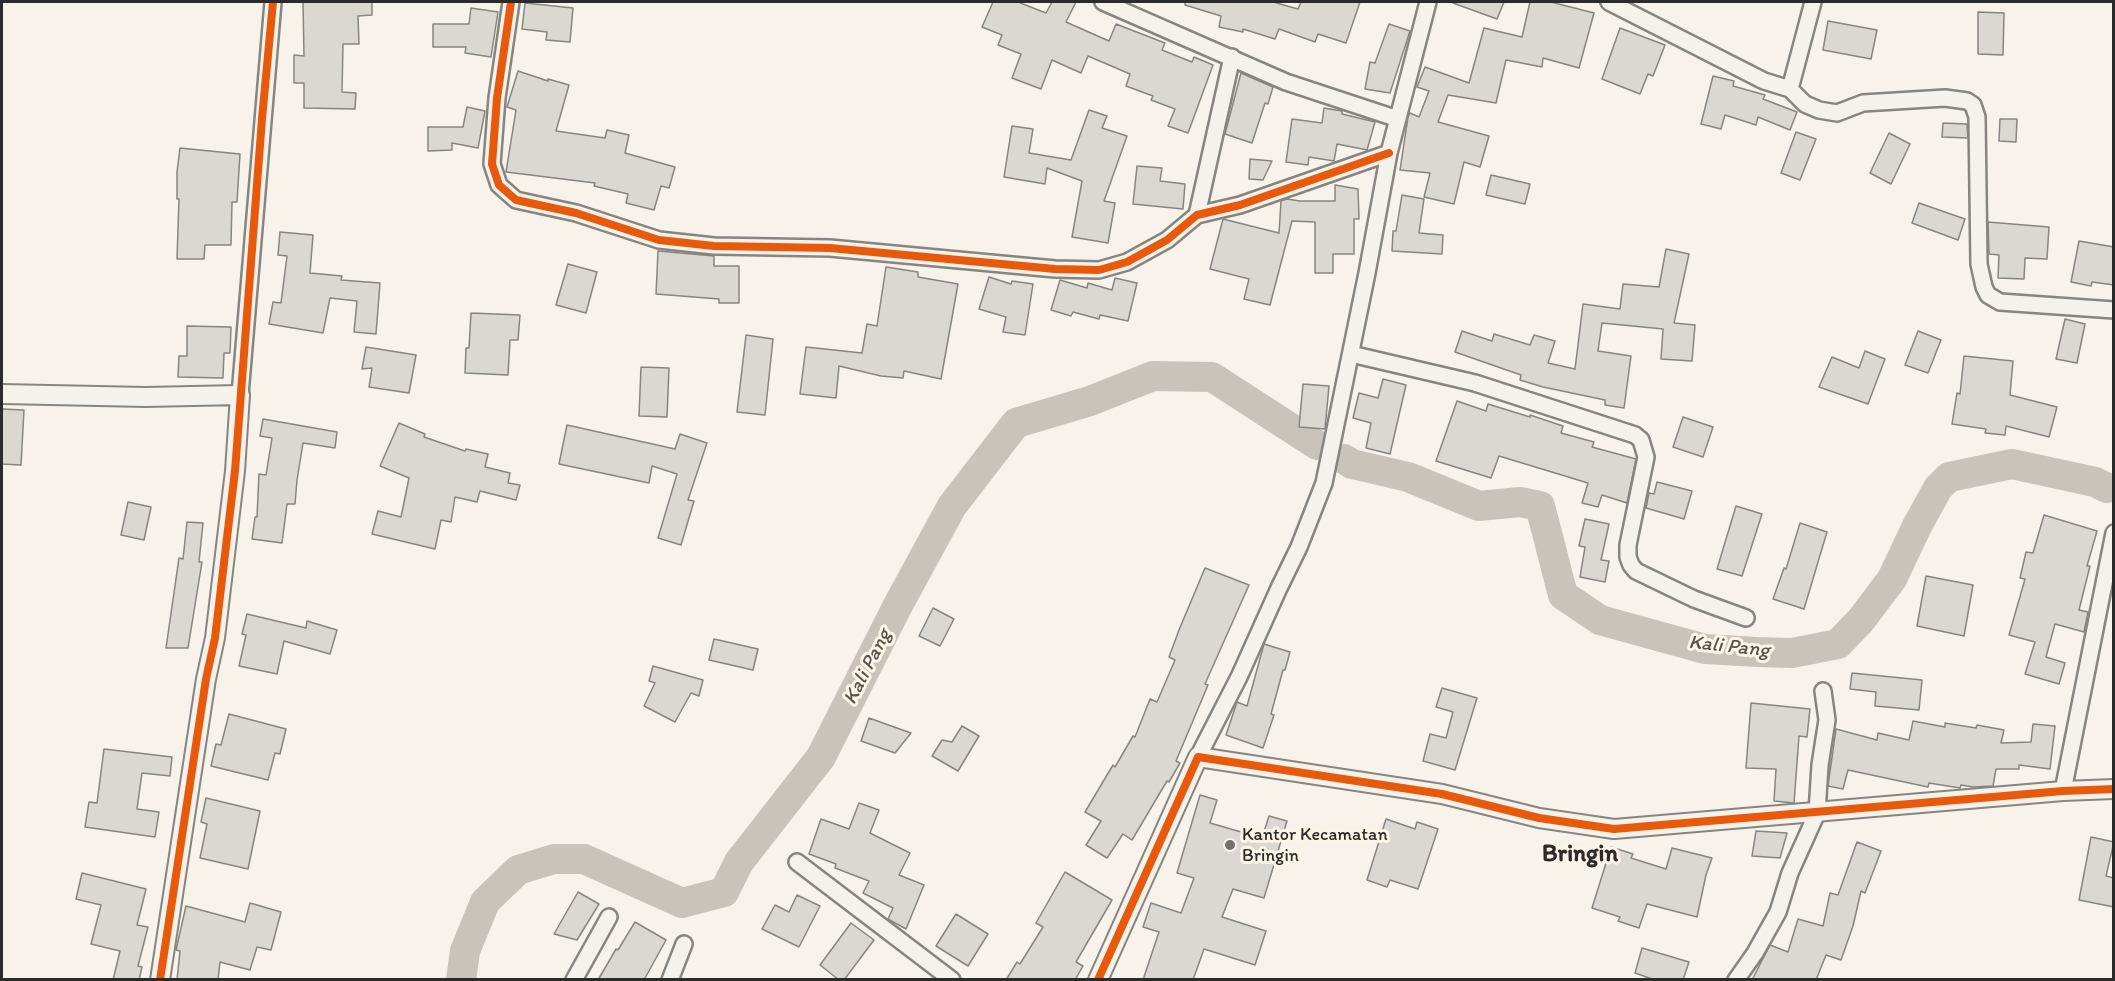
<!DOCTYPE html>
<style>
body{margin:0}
#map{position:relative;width:2115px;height:981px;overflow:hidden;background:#f7f3ea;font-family:Itim,sans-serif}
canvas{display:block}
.frame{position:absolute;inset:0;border:3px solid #2b2b2b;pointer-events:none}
</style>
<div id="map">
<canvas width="2115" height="981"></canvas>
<div class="frame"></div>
</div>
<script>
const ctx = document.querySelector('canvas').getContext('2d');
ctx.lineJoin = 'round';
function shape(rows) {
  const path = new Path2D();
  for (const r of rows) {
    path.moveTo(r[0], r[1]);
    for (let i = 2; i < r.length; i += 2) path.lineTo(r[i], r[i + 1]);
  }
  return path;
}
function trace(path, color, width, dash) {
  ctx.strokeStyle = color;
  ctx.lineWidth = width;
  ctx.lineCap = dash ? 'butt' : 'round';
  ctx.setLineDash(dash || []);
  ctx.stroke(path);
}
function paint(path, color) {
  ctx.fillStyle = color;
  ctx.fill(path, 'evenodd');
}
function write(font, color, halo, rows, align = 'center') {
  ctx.font = font + ' Itim,sans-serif';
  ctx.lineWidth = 6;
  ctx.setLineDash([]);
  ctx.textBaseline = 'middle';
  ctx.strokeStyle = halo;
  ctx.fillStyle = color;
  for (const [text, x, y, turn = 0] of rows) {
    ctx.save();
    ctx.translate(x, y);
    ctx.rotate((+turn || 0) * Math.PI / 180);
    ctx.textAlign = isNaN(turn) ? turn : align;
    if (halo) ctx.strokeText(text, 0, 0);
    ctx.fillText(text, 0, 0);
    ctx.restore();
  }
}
const river = shape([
 [1344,459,1352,464,1408,477,1479,506,1520,502,1540,506,1563,595,1600,620,1705,649,1757,652,1792,653,1838,644,1861,620,1892,579,1917,526,1938,488,1949,477,2012,464,2095,482,2107,488],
 [461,980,465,951,485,902,518,870,554,859,584,859,682,903,724,892,739,862,821,757,898,605,952,506,1016,423,1090,401,1153,376,1212,377,1317,445]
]);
const building = shape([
 [303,2,372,2,372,15,358,16,359,44,343,44,342,92,356,93,355,109,304,108,304,83,294,83,294,55,304,56,303,2],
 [993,2,1018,2,1046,13,1052,2,1076,2,1066,22,1109,41,1116,24,1165,43,1162,50,1192,62,1194,57,1213,65,1188,133,1168,126,1175,109,1151,100,1153,96,1126,86,1130,74,1088,56,1081,73,1052,60,1041,89,1012,78,1021,54,998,45,1002,35,982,27,993,2],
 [1185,2,1273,2,1298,9,1301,2,1360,2,1346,43,1318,34,1315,42,1279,29,1275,39,1243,29,1243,32,1219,27,1221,16,1185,5,1185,2],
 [1453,2,1504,2,1497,19,1453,3,1453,2],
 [1530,2,1551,2,1594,13,1579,68,1543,58,1542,67,1506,60,1496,103,1448,95,1438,122,1489,136,1480,167,1464,162,1454,204,1424,197,1430,173,1400,170,1408,117,1410,113,1419,117,1429,91,1417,87,1425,67,1469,83,1484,28,1522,37,1530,2],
 [525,3,573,8,570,42,546,40,547,32,522,29,525,3],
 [471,8,498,12,491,57,465,53,466,47,433,47,433,24,469,24,471,8],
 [1978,12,2004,13,2003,55,1978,54,1978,12],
 [1828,21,1877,30,1871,59,1823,50,1828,21],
 [1389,24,1410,31,1390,93,1365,89,1370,62,1375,63,1389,24],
 [1620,28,1665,45,1653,76,1648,74,1640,94,1602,79,1620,28],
 [518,71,548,81,548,79,569,85,556,131,605,138,607,130,629,135,625,153,675,167,669,188,661,186,654,210,626,203,628,194,594,186,595,183,506,172,516,110,507,107,518,71],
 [1241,73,1273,87,1268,104,1265,103,1252,143,1225,134,1241,73],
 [1713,76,1734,81,1733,86,1765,95,1763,99,1797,112,1790,130,1758,117,1756,125,1725,115,1721,129,1701,124,1713,76],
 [467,107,485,111,478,148,452,143,452,150,428,151,428,127,463,127,467,107],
 [1324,108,1342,111,1342,114,1375,122,1367,150,1337,144,1334,161,1309,157,1308,165,1286,162,1292,119,1322,123,1324,108],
 [1089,110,1107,116,1102,128,1127,136,1104,201,1115,203,1108,243,1072,237,1082,181,1047,168,1045,184,1004,177,1012,126,1033,129,1029,153,1071,160,1089,110],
 [2000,119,2017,119,2016,142,1999,141,2000,119],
 [1943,123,1967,124,1968,138,1942,137,1943,123],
 [1796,132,1816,139,1800,180,1781,173,1796,132],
 [1889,133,1910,144,1891,184,1870,173,1889,133],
 [180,148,240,154,237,202,232,202,231,245,205,245,204,259,177,259,179,199,177,199,177,172,180,148],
 [1250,159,1272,161,1263,180,1249,179,1250,159],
 [1137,166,1162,168,1160,181,1185,184,1183,209,1133,204,1137,166],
 [1491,175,1530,184,1525,204,1486,195,1491,175],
 [1335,185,1358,189,1359,219,1354,219,1354,254,1333,254,1333,273,1315,273,1315,222,1292,221,1270,305,1244,299,1249,279,1210,269,1223,219,1279,233,1281,201,1287,199,1300,201,1335,201,1335,185],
 [1402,195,1424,199,1419,233,1443,235,1442,254,1392,251,1393,231,1396,231,1402,195],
 [1919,203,1965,219,1958,240,1912,223,1919,203],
 [1988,222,2049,227,2047,259,2025,258,2024,279,1998,278,1999,255,1989,254,1988,222],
 [280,232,313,235,310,273,342,276,341,280,380,283,376,334,354,332,357,301,330,298,323,333,269,324,273,302,281,303,287,256,278,255,280,232],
 [2079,241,2114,247,2114,285,2092,282,2091,286,2071,282,2079,241],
 [1666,249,1689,254,1674,323,1695,325,1692,361,1661,359,1663,329,1602,323,1598,351,1631,356,1624,408,1605,405,1605,400,1543,387,1520,380,1521,375,1455,352,1462,331,1492,341,1494,334,1530,345,1534,335,1555,341,1548,363,1575,369,1583,304,1620,309,1623,284,1659,287,1666,249],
 [658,251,714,256,714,266,739,266,739,303,719,303,719,299,656,294,658,251],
 [568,264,597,272,586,313,556,305,568,264],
 [886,267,918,272,918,277,958,284,941,379,904,371,903,378,881,376,839,366,836,398,800,394,806,347,862,353,867,324,877,326,886,267],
 [989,277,1011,284,1012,281,1033,284,1025,335,1003,332,1006,317,979,309,989,277],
 [1115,278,1137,283,1128,321,1100,315,1099,319,1073,312,1071,316,1051,310,1060,280,1087,288,1088,283,1112,290,1115,278],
 [471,313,520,315,518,340,510,340,508,375,465,373,466,348,469,348,471,313],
 [2065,319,2085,324,2077,363,2056,359,2065,319],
 [187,326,231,327,230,353,224,353,223,378,178,377,179,356,187,356,187,326],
 [1918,331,1941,340,1928,373,1905,365,1918,331],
 [746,335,773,339,765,415,737,412,746,335],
 [366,347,416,355,409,393,369,387,372,368,362,369,366,347],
 [1865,351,1885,359,1868,404,1819,387,1832,357,1859,368,1865,351],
 [1964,356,2013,361,2010,395,2057,407,2049,437,2006,426,2005,435,1985,433,1986,429,1952,424,1957,393,1960,394,1964,356],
 [641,367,669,368,667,417,639,416,641,367],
 [1383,379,1406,385,1390,454,1366,448,1371,423,1353,418,1359,393,1378,398,1383,379],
 [1303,384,1329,386,1325,429,1299,427,1303,384],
 [1457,401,1486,411,1488,404,1530,417,1530,415,1563,426,1561,433,1594,442,1592,447,1636,459,1627,503,1602,495,1598,507,1582,503,1588,483,1499,456,1491,478,1436,461,1457,401],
 [2,409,24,410,21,465,2,464,2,409],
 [1683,417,1713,427,1703,457,1673,447,1683,417],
 [263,419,337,432,335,448,303,443,297,480,295,504,287,504,282,543,252,539,255,517,257,517,259,474,266,475,272,438,260,436,263,419],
 [399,423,425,434,424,437,465,451,466,449,488,454,485,467,510,473,508,483,520,485,516,500,480,491,477,502,455,497,451,522,441,520,435,549,372,534,378,511,401,517,409,478,380,466,399,423],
 [567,425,675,449,680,434,707,443,688,500,694,501,681,545,658,538,677,474,652,466,649,483,559,464,567,425],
 [1657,482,1692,491,1684,519,1646,508,1649,493,1654,494,1657,482],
 [128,502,151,507,144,540,121,535,128,502],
 [1736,506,1762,514,1742,576,1717,569,1736,506],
 [2044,515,2097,531,2087,566,2090,566,2079,610,2088,612,2084,632,2055,624,2046,657,2065,663,2059,684,2025,674,2035,642,2009,635,2025,579,2020,578,2026,552,2033,553,2044,515],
 [1585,519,1609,524,1601,560,1609,561,1605,582,1580,577,1585,547,1579,546,1585,519],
 [187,522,203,523,199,562,202,562,188,648,166,648,179,558,183,559,187,522],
 [1800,523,1827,532,1804,609,1773,599,1784,568,1786,569,1800,523],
 [1205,568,1249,585,1205,684,1208,685,1176,761,1180,763,1169,782,1167,781,1132,840,1123,834,1107,858,1086,845,1101,821,1085,812,1113,765,1115,767,1133,736,1135,737,1150,699,1157,702,1175,660,1169,657,1179,630,1205,568],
 [1926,576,1973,585,1964,636,1917,626,1926,576],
 [933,608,954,619,940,646,919,636,933,608],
 [247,614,306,628,307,621,337,630,330,654,284,641,277,674,239,666,246,635,242,634,247,614],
 [714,639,758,649,753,670,709,660,714,639],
 [1264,644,1290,652,1285,670,1283,670,1271,714,1274,715,1263,748,1226,735,1237,702,1247,706,1264,644],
 [653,666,703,680,699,696,691,693,675,722,644,706,655,683,649,681,653,666],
 [1852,673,1922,680,1919,710,1875,706,1876,692,1850,689,1852,673],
 [1442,688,1477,698,1455,770,1423,761,1430,734,1446,738,1453,712,1436,707,1442,688],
 [1751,703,1810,709,1807,737,1799,736,1794,803,1774,801,1776,769,1746,768,1751,703],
 [229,714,286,729,280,754,275,753,268,780,211,766,216,744,221,745,229,714],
 [869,718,911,733,895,753,861,741,869,718],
 [1913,721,1945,727,1945,723,1976,728,1977,725,2004,730,2001,743,2031,742,2033,724,2055,726,2050,769,2019,765,2019,769,1996,769,1993,786,1973,787,1961,785,1960,788,1929,783,1928,787,1848,770,1843,789,1828,786,1836,729,1877,740,1878,733,1909,740,1913,721],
 [962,726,979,736,958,771,932,756,942,740,952,742,962,726],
 [104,749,172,757,170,776,142,773,137,809,159,812,155,837,85,827,89,802,97,803,104,749],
 [1200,795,1217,800,1210,823,1262,838,1269,816,1287,821,1264,898,1233,889,1222,917,1266,931,1255,965,1204,949,1193,980,1143,980,1159,932,1143,927,1151,903,1181,913,1194,878,1177,873,1200,795],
 [206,798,260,811,248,869,200,858,207,824,201,822,206,798],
 [859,803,879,810,870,833,910,853,899,875,924,885,906,929,888,919,893,908,863,893,869,881,835,868,836,864,809,854,821,819,849,829,859,803],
 [1386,819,1415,829,1417,822,1438,829,1418,889,1390,880,1387,887,1367,880,1386,819],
 [1756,831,1787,833,1780,858,1752,856,1756,831],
 [2091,837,2114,842,2106,876,2114,878,2114,907,2079,900,2091,837],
 [1857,842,1881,851,1865,893,1861,891,1853,926,1841,960,1826,955,1816,980,1752,980,1770,945,1788,952,1798,919,1823,926,1830,893,1838,895,1857,842],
 [1611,847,1633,854,1631,858,1666,869,1672,848,1712,858,1706,875,1697,917,1647,904,1639,928,1618,921,1620,917,1592,908,1611,847],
 [1065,872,1112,900,1076,962,1083,966,1075,980,1006,980,1017,962,1020,964,1043,927,1036,923,1065,872],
 [82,873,146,889,137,925,148,927,138,966,142,967,139,980,113,980,120,951,91,944,101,905,76,899,82,873],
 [578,892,599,904,577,940,554,934,578,892],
 [797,895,820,906,799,947,762,929,775,905,789,912,797,895],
 [250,903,281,912,271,950,257,947,250,970,220,962,218,980,177,980,180,951,176,950,186,906,245,922,250,903],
 [956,914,988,934,968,966,936,946,956,914],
 [635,922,666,940,644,980,598,980,616,949,618,950,635,922],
 [851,923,874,940,844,980,839,980,820,965,851,923],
 [1642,948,1689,962,1683,980,1655,980,1635,973,1642,948]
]);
const minor = shape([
 [511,2,497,98,492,164,499,185,516,200,576,213,659,240,714,246,830,248,1055,269,1099,270,1127,262,1167,240,1197,215,1240,205,1389,153],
 [1103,2,1286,82,1398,119],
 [1609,2,1764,81,1790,89,1805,104,1819,110,1837,113,1863,103,1945,98,1967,101,1973,105,1977,117,1979,264,1984,287,1988,295,2000,302,2114,310],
 [1790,89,1813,2],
 [1197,215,1232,57],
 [1351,354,1475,383,1635,435,1641,440,1646,457,1628,545,1628,557,1631,565,1636,571,1694,599,1746,618],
 [240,395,273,2],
 [1198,757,1239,677,1279,588,1299,547,1324,483,1367,273,1389,153,1428,2],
 [2063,791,2114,533],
 [797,862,952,980],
 [574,980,609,917],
 [670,980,684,944],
 [1736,980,1755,953,1778,912,1790,873,1817,813,1820,765,1827,720,1823,691]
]);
const tertiary = shape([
 [2,394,146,397,240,395,235,471,215,638,206,679,160,980],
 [1098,980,1198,757,1442,794,1539,818,1614,829,2063,791,2114,789]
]);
const cycleway = shape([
 [511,2,497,98,492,164,499,185,516,200,576,213,659,240,714,246,830,248,1055,269,1099,270,1127,262,1167,240,1197,215,1240,205,1389,153],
 [160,980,206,679,215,638,235,471,262,119,273,2],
 [1098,980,1198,757,1442,794,1539,818,1614,829,2063,791,2114,789]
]);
const markers = [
 [1230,845,6,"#72716e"]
];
const poiNames = [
 ["Kantor Kecamatan",1242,835],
 ["Bringin",1242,856]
];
const waterNames = [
 ["Kali Pang",1729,647,6],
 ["Kali Pang",868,667,-63]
];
const districtNames = [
 ["Bringin",1580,855]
];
trace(river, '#c8c4ba', 30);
paint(building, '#dad8d1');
trace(building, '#878581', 1.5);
trace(minor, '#878581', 20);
trace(tertiary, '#878581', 22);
trace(minor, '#f5f2ec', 15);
trace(tertiary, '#f5f2ec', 18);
trace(cycleway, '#e8590c', 8);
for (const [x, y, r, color] of markers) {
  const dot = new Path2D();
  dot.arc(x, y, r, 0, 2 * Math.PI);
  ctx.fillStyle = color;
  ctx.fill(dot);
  trace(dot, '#fcf5e5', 2);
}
write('18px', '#2b2b2b', '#fcf5e5', poiNames, 'left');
write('italic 20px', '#545350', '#fcf5e5', waterNames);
write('bold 24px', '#2b2b2b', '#fcf5e5', districtNames);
</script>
